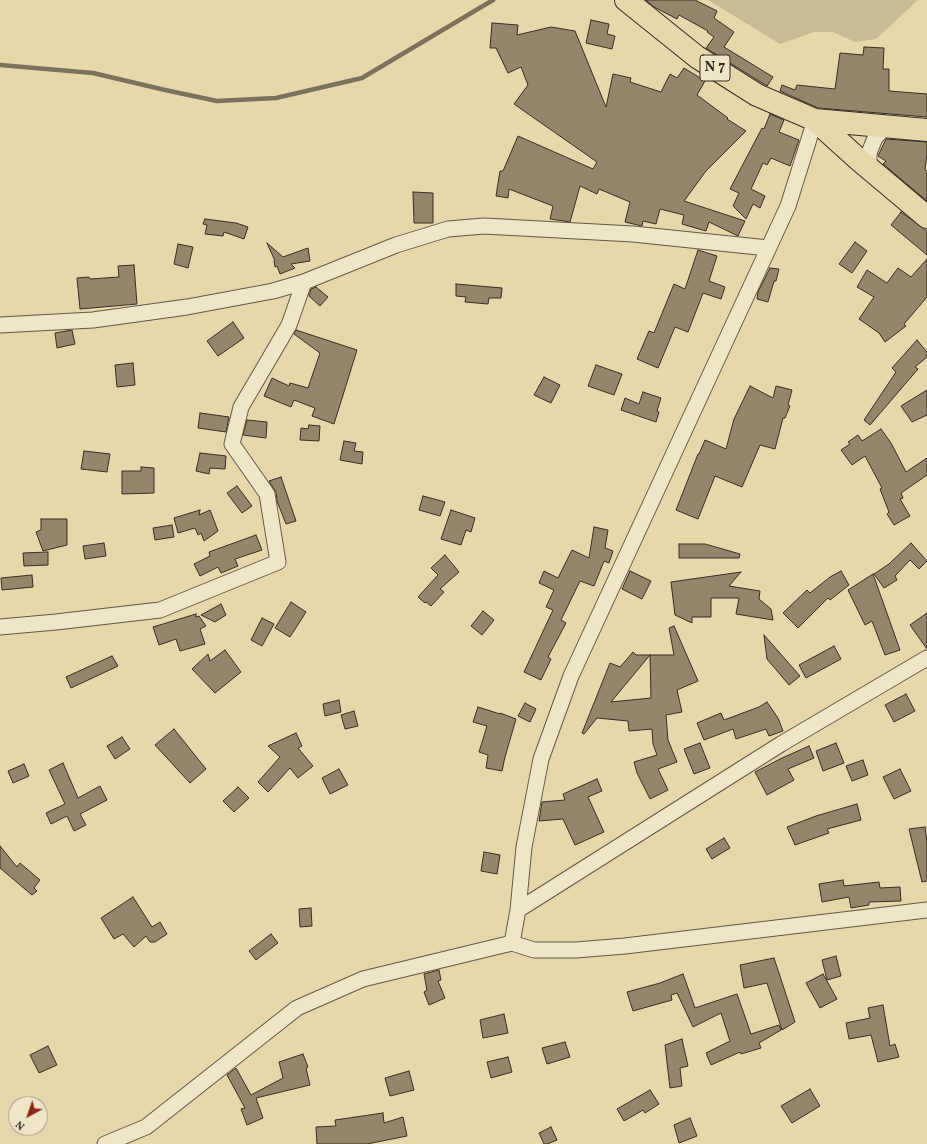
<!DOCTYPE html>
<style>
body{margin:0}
#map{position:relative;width:927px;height:1144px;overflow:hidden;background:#e6d8ab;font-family:Vollkorn,serif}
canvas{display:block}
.north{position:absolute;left:8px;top:1096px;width:40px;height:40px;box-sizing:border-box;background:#efe6c8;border:1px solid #a69c87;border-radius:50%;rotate:220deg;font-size:11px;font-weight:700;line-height:16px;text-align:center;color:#392d26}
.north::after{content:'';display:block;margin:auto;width:14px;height:18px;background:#8f2418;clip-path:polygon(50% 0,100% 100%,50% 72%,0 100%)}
</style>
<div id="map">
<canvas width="927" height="1144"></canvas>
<div class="north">N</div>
</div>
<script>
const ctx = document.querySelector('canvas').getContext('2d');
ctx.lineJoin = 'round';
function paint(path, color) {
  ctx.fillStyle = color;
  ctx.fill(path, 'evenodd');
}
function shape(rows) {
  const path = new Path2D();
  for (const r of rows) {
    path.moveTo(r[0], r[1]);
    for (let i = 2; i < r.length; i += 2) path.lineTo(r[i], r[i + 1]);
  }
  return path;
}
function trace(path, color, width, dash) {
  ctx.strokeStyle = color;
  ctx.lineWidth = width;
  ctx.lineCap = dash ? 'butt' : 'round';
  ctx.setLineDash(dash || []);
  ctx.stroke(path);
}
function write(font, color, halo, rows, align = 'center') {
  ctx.font = font + ' Vollkorn,serif';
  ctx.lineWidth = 3;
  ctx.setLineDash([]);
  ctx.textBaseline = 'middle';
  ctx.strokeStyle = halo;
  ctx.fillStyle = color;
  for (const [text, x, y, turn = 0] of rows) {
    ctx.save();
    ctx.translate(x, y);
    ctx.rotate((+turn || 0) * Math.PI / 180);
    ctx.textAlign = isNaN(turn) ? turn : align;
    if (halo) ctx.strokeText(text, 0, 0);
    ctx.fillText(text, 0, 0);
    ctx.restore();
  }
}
const green = shape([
 [708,0,918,0,876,39,855,42,833,32,814,32,780,44]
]);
const stream = shape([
 [0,65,93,73,165,90,217,101,276,98,362,78,493,0]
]);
const building = shape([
 [646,0,695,0,717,11,714,18,734,32,724,47,773,77,767,86,706,48,714,37,707,32,708,31,679,15,677,19,654,7,646,0],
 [591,20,609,24,607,34,615,36,612,49,586,43,591,20],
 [492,23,518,25,517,35,551,27,575,31,606,107,613,74,631,78,630,82,661,92,670,74,677,78,684,68,705,81,697,95,728,118,727,119,746,131,706,171,684,201,745,221,738,236,709,222,706,231,682,224,684,215,660,209,656,224,643,221,642,226,625,222,630,202,599,189,597,194,580,186,570,222,550,219,553,206,509,189,508,198,496,196,500,171,503,171,518,136,593,169,597,162,514,104,528,85,521,67,508,73,496,48,490,48,492,23],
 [864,47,884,48,883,69,889,69,889,91,927,94,927,117,818,108,780,91,782,85,795,90,797,85,835,89,840,53,863,55,864,47],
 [770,114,784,120,779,132,799,140,790,166,771,158,767,165,763,163,751,189,765,196,760,208,753,204,746,219,733,206,739,193,730,189,762,128,764,129,770,114],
 [886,139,927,142,927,154,925,169,927,171,927,201,883,164,886,161,878,156,886,139],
 [413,192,433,193,433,223,414,223,413,192],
 [901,212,927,231,927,255,891,225,901,212],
 [205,219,236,223,248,227,244,239,224,232,223,236,205,234,207,225,203,224,205,219],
 [855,242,867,251,852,273,839,264,855,242],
 [267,243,283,257,308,248,310,261,291,264,295,268,280,274,277,266,275,267,274,261,275,261,267,243],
 [178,244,193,247,188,268,174,264,178,244],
 [698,250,717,256,709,281,725,287,721,299,703,293,688,332,675,327,658,368,637,359,649,331,654,333,674,284,685,289,698,250],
 [927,259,927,297,904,324,906,326,885,342,879,333,859,319,874,297,857,287,867,270,887,283,898,268,911,277,927,259],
 [134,265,137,304,80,309,77,278,89,277,90,279,119,277,118,266,134,265],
 [770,268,779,269,776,281,774,281,768,302,757,299,758,292,770,268],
 [456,284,502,288,501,298,489,298,488,304,465,302,466,297,456,296,456,284],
 [316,287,328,297,320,306,309,296,311,289,316,287],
 [233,322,244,338,218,356,207,341,233,322],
 [72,330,75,344,57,348,55,333,72,330],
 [296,330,357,350,334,424,312,416,315,408,294,400,291,407,264,396,272,378,289,386,290,383,308,388,320,353,294,334,296,330],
 [917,340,927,352,927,357,915,367,918,369,870,425,864,420,896,372,892,368,917,340],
 [133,363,135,385,117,387,115,365,133,363],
 [596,365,622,374,614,395,588,386,596,365],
 [544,377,560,385,551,403,534,395,544,377],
 [750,386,773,398,776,386,792,390,788,405,790,406,785,418,783,418,775,449,760,445,742,487,715,476,698,519,676,510,698,454,699,454,705,440,726,449,734,419,750,386],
 [927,390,927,415,912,422,901,406,927,390],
 [643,392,661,398,657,411,659,412,656,422,621,410,625,398,639,404,643,392],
 [200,413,229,417,226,432,198,428,200,413],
 [247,420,267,422,266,438,243,435,247,420],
 [309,425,320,426,319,441,300,440,301,428,308,429,309,425],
 [881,429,891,443,906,472,927,458,927,475,901,493,903,498,900,499,910,516,894,525,887,514,889,512,880,489,882,488,865,456,852,465,841,450,850,444,848,442,858,435,862,441,881,429],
 [344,441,356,443,354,451,363,452,362,464,340,460,344,441],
 [84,451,110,454,107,472,81,469,84,451],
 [200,453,226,456,225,469,210,468,209,474,196,471,200,453],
 [141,467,154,468,154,493,122,494,122,471,141,471,141,467],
 [281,477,296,521,286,524,277,501,276,492,269,481,281,477],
 [237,486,252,506,242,513,227,493,237,486],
 [423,496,445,502,440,516,419,510,423,496],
 [200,510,199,515,210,510,218,531,204,541,201,533,198,535,195,528,178,533,174,518,200,510],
 [451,510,475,518,471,532,466,530,461,545,441,539,451,510],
 [41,519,67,519,67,545,43,551,36,532,41,530,41,519],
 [172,525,174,537,155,540,153,528,172,525],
 [594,527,608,530,605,548,613,551,609,563,604,561,594,586,580,581,561,620,566,623,548,657,551,659,541,680,524,672,553,610,546,607,554,590,539,583,544,571,558,578,572,550,589,558,594,527],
 [256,535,262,550,235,559,238,566,221,573,218,567,200,576,194,564,210,556,209,552,256,535],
 [104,543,106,556,85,559,83,546,104,543],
 [911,543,927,561,919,569,910,560,895,576,897,580,884,588,874,574,889,564,911,543],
 [679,544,705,544,740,554,739,558,679,558,679,544],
 [48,552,48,565,24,566,23,553,48,552],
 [445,555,459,572,440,589,444,592,431,606,426,602,425,603,418,597,438,575,431,568,445,555],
 [630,571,651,581,642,599,622,589,630,571],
 [841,571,849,585,830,600,828,598,798,628,783,613,807,590,810,593,830,577,841,571],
 [741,572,729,586,760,591,759,599,771,609,773,620,736,614,739,598,711,598,711,617,692,617,692,623,675,615,671,582,741,572],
 [873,574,900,650,885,655,872,621,865,625,848,590,873,574],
 [32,575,33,587,2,590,1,578,32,575],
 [291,602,306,612,290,637,275,628,291,602],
 [221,604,226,615,215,622,201,615,221,604],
 [483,611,494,620,482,635,471,626,483,611],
 [927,613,927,649,910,625,927,613],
 [196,614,196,617,199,616,206,626,200,629,205,644,180,651,176,639,159,645,153,627,196,614],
 [262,618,274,624,262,646,251,640,262,618],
 [674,626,698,681,677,690,682,712,666,715,668,740,677,762,658,769,668,790,650,799,637,773,634,762,657,755,653,744,652,729,629,731,628,721,597,718,584,734,582,733,610,663,620,667,633,652,636,655,674,655,669,628,674,626],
 [650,655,651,698,611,702,650,655],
 [764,635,800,676,789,685,767,659,764,635],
 [834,646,841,659,806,678,799,665,834,646],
 [225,650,241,672,215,693,192,669,208,654,210,661,225,650],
 [112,656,118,666,71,688,66,677,112,656],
 [906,694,915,711,894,722,885,705,906,694],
 [339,700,341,712,325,716,323,704,339,700],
 [767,702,778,718,783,731,769,736,766,729,736,739,733,729,704,740,697,723,721,713,724,720,759,707,767,702],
 [525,703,536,709,530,722,518,716,525,703],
 [478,707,500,714,500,713,516,719,505,757,502,771,486,768,488,755,479,752,487,726,473,722,478,707],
 [354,711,358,726,345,729,341,715,354,711],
 [174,729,206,769,190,783,155,745,174,729],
 [296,733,302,746,298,748,313,766,298,778,290,768,268,792,258,782,280,757,268,746,296,733],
 [122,737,130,749,115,759,107,746,122,737],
 [700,743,710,768,694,774,684,749,700,743],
 [836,743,844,763,823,771,816,751,836,743],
 [809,746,814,758,788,769,794,780,767,795,755,772,782,758,809,746],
 [863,760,868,775,852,781,846,766,863,760],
 [63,763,78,798,100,786,107,800,80,814,86,825,74,831,67,816,51,824,46,813,65,804,49,770,63,763],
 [24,764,29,776,13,783,8,771,24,764],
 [339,769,348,785,330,794,322,778,339,769],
 [900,769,911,791,894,799,883,777,900,769],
 [597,779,602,791,588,797,604,832,575,845,563,819,539,821,542,802,565,800,563,794,597,779],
 [238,787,249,798,234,812,223,801,238,787],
 [857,804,861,820,827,829,829,833,795,845,787,827,816,816,857,804],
 [925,827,927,842,927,881,922,882,909,829,925,827],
 [724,838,730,848,712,859,706,849,724,838],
 [0,846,17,867,20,863,40,880,34,888,37,891,32,895,0,868,0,846],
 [484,852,500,855,497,874,481,871,484,852],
 [843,880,844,886,879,882,880,888,900,887,901,901,869,902,869,905,851,908,849,897,822,902,819,884,843,880],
 [133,897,152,927,160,922,167,934,155,942,150,942,146,936,134,947,123,934,114,939,101,918,133,897],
 [311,908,312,926,300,927,299,909,311,908],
 [271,934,278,943,256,960,249,951,271,934],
 [836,956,841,976,827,980,822,960,836,956],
 [774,958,795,1022,782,1030,767,983,744,988,740,965,774,958],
 [439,970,441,980,438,981,445,998,429,1005,424,992,427,990,424,974,439,970],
 [683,974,695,1008,737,994,751,1034,779,1025,781,1030,759,1043,761,1048,741,1054,740,1052,711,1065,706,1053,730,1041,721,1013,693,1027,677,993,671,995,672,1000,633,1011,627,992,660,983,683,974],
 [823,974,837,999,820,1008,806,983,823,974],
 [883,1005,890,1046,895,1044,899,1057,878,1062,871,1035,849,1039,846,1023,870,1018,868,1008,883,1005],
 [504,1014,508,1033,483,1038,480,1020,504,1014],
 [682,1039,688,1066,680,1068,682,1086,670,1088,665,1045,682,1039],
 [565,1042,570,1057,547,1064,542,1048,565,1042],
 [48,1046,57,1065,39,1073,30,1055,48,1046],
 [303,1054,308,1067,306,1068,310,1085,256,1098,263,1118,247,1125,241,1109,245,1108,227,1075,236,1068,251,1095,283,1078,279,1062,303,1054],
 [508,1057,512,1072,491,1078,487,1062,508,1057],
 [409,1071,414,1090,390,1096,385,1078,409,1071],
 [810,1089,820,1106,792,1123,781,1106,810,1089],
 [650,1090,659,1104,645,1113,643,1110,624,1121,617,1109,650,1090],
 [383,1113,384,1123,403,1117,407,1136,367,1144,317,1144,316,1127,336,1126,335,1120,383,1113],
 [690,1118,697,1136,679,1143,674,1125,690,1118],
 [551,1127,557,1140,547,1144,544,1144,539,1133,551,1127]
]);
const minor = shape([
 [815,120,788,206,571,676,541,759,524,847,518,910,512,943,534,950,576,950,625,946,927,910],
 [869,168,869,153,875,138,886,126],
 [0,325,93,320,187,307,273,291,304,282,396,245,448,229,484,226,633,234,768,248],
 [0,627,56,622,160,610,278,562,267,494,232,444,241,407,289,325,304,282],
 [518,910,781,744,927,658],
 [105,1144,146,1127,297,1008,363,979,512,943]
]);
const primary = shape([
 [626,0,697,57,757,95,815,120,927,130],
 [815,120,858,159,927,217]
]);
const shields = [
 [715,68,30]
];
const shieldNames = [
 ["N 7",715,68]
];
paint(green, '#c9bb94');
trace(stream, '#7d715b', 4.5);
paint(building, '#93866b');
trace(building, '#392d26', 1);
trace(minor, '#645847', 17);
trace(primary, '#392d26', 24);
trace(minor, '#efe6c8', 15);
trace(primary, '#e6d8ab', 22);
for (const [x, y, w] of shields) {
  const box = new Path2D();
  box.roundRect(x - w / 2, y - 13, w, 26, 3);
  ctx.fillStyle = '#efe6c8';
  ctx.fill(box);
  trace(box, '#392d26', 1);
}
write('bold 15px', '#392d26', null, shieldNames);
</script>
